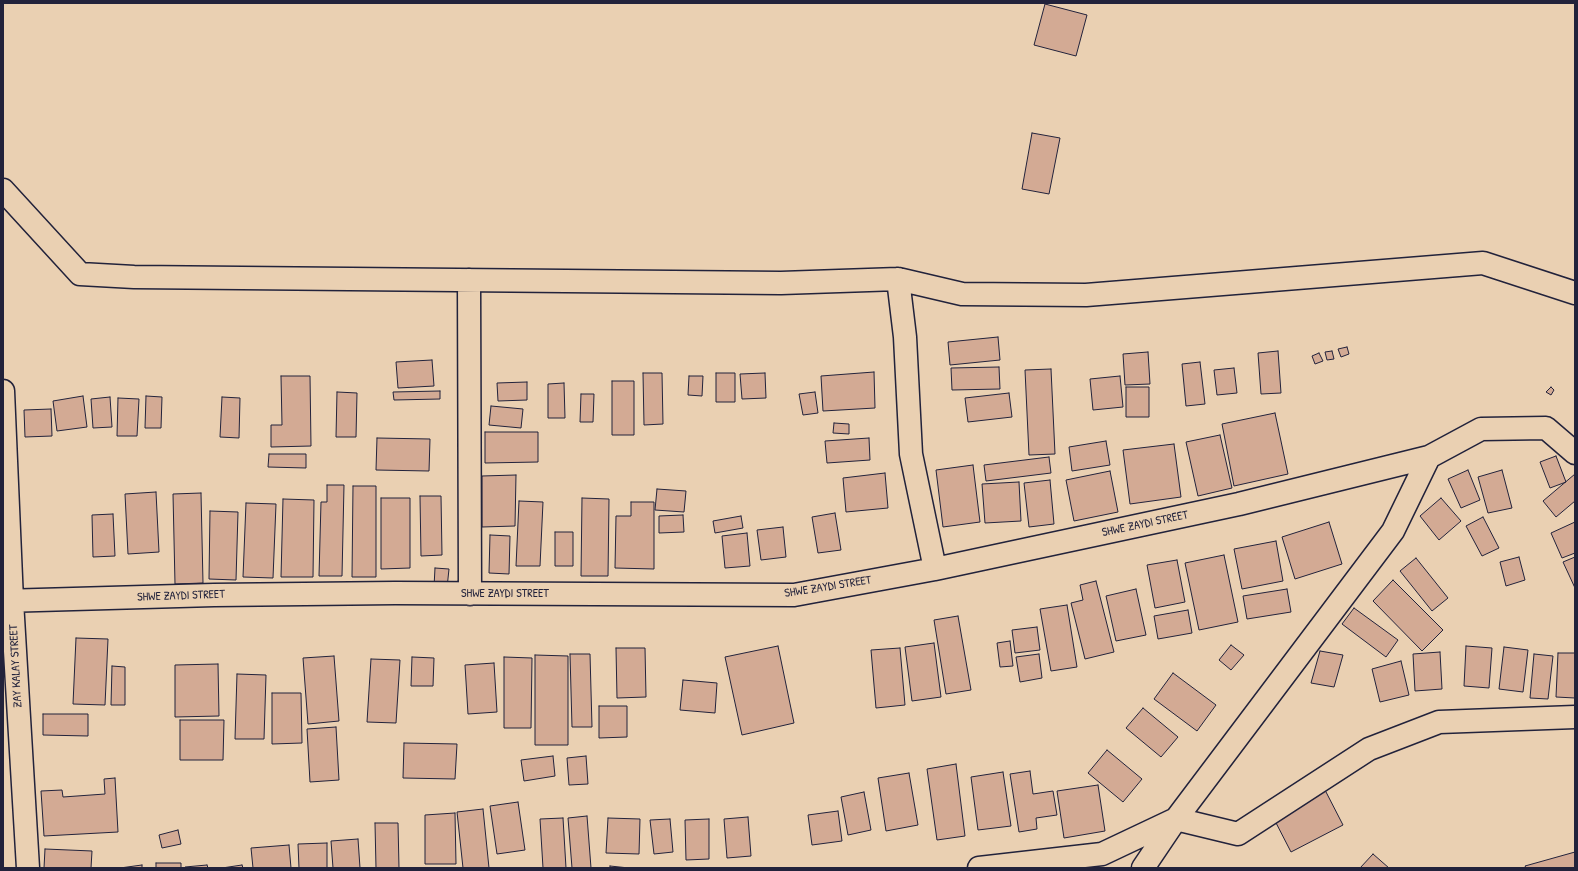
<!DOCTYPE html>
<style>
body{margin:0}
#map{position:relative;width:1578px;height:871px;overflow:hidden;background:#ead0b2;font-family:"Patrick Hand",sans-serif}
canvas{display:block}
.frame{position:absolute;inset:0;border:4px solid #22223b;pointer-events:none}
</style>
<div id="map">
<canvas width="1578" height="871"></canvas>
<div class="frame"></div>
</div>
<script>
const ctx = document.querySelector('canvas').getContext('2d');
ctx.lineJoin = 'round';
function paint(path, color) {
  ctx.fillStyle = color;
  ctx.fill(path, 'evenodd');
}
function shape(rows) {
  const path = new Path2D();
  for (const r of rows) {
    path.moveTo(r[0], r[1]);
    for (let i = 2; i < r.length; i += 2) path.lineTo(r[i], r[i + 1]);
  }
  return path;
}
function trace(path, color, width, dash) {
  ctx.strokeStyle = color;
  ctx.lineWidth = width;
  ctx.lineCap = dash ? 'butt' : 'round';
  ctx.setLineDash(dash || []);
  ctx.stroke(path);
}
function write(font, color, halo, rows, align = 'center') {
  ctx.font = font + ' "Patrick Hand",sans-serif';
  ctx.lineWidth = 3.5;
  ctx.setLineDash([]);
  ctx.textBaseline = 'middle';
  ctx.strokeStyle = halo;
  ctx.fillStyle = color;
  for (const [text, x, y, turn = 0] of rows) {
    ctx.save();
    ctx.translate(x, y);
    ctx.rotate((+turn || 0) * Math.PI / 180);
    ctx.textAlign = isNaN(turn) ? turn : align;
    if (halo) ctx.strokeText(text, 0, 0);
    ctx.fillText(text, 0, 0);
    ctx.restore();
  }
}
const building = shape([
 [1045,4,1087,15,1076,56,1034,45,1045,4],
 [1032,133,1060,138,1049,194,1022,189,1032,133],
 [998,337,1000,360,950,365,948,342,998,337],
 [1347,347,1349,354,1341,357,1338,349,1347,347],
 [1278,351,1281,393,1261,394,1258,353,1278,351],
 [1332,351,1334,359,1327,360,1325,352,1332,351],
 [1148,352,1150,384,1125,385,1123,354,1148,352],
 [1319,353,1323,361,1315,364,1312,356,1319,353],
 [432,360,434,386,398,388,396,362,432,360],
 [1200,362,1205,404,1186,406,1182,364,1200,362],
 [999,367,1000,389,952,390,951,368,999,367],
 [1234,368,1237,393,1217,395,1214,370,1234,368],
 [1051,369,1055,454,1029,455,1025,370,1051,369],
 [874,372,875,408,823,411,821,376,874,372],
 [643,373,662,373,663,424,644,425,643,373],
 [716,373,735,373,735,402,716,402,716,373],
 [765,373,766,398,742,399,740,374,765,373],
 [281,376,310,376,311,446,271,447,271,425,282,425,281,376],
 [689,376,703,376,702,396,688,395,689,376],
 [1120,376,1123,407,1093,410,1090,379,1120,376],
 [612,381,634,381,634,435,612,435,612,381],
 [527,382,527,400,498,401,497,383,527,382],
 [564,383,565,418,548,418,548,384,564,383],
 [1126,387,1149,387,1149,417,1126,417,1126,387],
 [1551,387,1554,390,1551,395,1546,392,1551,387],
 [440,391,440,399,394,400,393,392,440,391],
 [337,392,357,393,356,437,336,437,337,392],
 [815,392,818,413,803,415,799,394,815,392],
 [1009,393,1012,417,968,422,965,398,1009,393],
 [581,394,594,394,593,422,580,422,581,394],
 [83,396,87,427,57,431,53,401,83,396],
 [146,396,162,397,161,428,145,428,146,396],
 [110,397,112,427,93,428,91,399,110,397],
 [222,397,240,398,239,438,220,437,222,397],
 [118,398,139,399,137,436,117,436,118,398],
 [491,406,523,409,521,428,489,425,491,406],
 [51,409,52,436,25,437,24,410,51,409],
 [1275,413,1288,474,1234,486,1222,424,1275,413],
 [834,423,849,424,849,434,833,433,834,423],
 [485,432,538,432,538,462,485,463,485,432],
 [1220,435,1232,488,1198,496,1186,442,1220,435],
 [377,438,430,439,429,471,376,470,377,438],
 [869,438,870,460,827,463,825,441,869,438],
 [1106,441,1110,465,1072,471,1069,447,1106,441],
 [1174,444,1181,497,1130,504,1123,450,1174,444],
 [269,454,306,454,306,468,268,467,269,454],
 [1556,456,1566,482,1550,488,1540,462,1556,456],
 [1049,457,1051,473,986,481,984,465,1049,457],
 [973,465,980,522,943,527,936,470,973,465],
 [1468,470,1480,500,1461,508,1448,479,1468,470],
 [1502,470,1512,508,1488,513,1478,477,1502,470],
 [1110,471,1118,512,1074,521,1066,480,1110,471],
 [885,473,888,508,846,512,843,478,885,473],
 [1575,474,1575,501,1556,517,1543,501,1575,474],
 [516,475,515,526,482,527,482,476,516,475],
 [1050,480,1054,524,1029,527,1024,483,1050,480],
 [1019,482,1021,521,985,523,982,484,1019,482],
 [327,485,344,485,342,576,319,576,321,502,327,502,327,485],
 [353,486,376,486,376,577,352,577,353,486],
 [657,489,686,491,684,512,655,510,657,489],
 [156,492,159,552,128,554,125,494,156,492],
 [201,493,203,583,175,584,173,494,201,493],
 [420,496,441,496,442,555,421,556,420,496],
 [381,498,410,498,410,568,381,569,381,498],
 [582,498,609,499,608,576,581,576,582,498],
 [1441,498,1461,521,1439,540,1420,516,1441,498],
 [283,499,314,500,313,577,281,577,283,499],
 [519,501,543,502,540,566,516,566,519,501],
 [631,502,654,502,654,569,615,568,616,516,631,516,631,502],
 [246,503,276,504,273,578,243,577,246,503],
 [210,511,238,512,236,580,209,579,210,511],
 [835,513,841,550,818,553,812,517,835,513],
 [113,514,115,556,93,557,92,515,113,514],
 [683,515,684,532,659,533,659,516,683,515],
 [741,516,743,528,715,533,713,521,741,516],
 [1483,517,1499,548,1482,556,1466,526,1483,517],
 [1329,522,1342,564,1295,579,1282,537,1329,522],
 [1575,522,1575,553,1562,558,1551,533,1575,522],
 [783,527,786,557,761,560,757,530,783,527],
 [555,532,573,532,573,566,555,566,555,532],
 [747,533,750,566,725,568,722,536,747,533],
 [490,535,510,536,509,574,489,573,490,535],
 [1276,541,1283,581,1242,589,1234,549,1276,541],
 [1224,555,1238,622,1199,630,1185,563,1224,555],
 [1519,557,1525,580,1506,586,1500,562,1519,557],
 [1575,557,1575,588,1563,562,1575,557],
 [1416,558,1448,598,1432,611,1400,571,1416,558],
 [1177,560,1185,602,1155,608,1147,565,1177,560],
 [435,568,449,569,447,588,434,587,435,568],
 [1393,580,1443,630,1422,651,1373,601,1393,580],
 [1096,581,1114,652,1085,659,1071,603,1083,600,1080,585,1096,581],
 [1136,589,1146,635,1116,641,1106,596,1136,589],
 [1287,589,1291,612,1247,619,1243,596,1287,589],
 [1067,605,1077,667,1051,671,1040,609,1067,605],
 [1354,608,1398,640,1386,657,1342,624,1354,608],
 [1188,610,1192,633,1158,639,1154,616,1188,610],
 [958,616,971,690,946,694,934,620,958,616],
 [1037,627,1040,650,1015,653,1012,630,1037,627],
 [76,638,108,639,105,705,73,704,76,638],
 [1010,641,1013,666,1000,667,997,643,1010,641],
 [934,643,941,697,912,701,905,647,934,643],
 [1231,645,1244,655,1231,670,1219,660,1231,645],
 [778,646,794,723,742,735,725,657,778,646],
 [1466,646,1492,648,1489,688,1464,686,1466,646],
 [1504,647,1528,650,1523,692,1499,689,1504,647],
 [616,648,645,648,646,697,617,698,616,648],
 [900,648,905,705,876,708,871,650,900,648],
 [1320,651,1343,655,1334,687,1311,683,1320,651],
 [1440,652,1442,689,1415,691,1413,654,1440,652],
 [1558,653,1575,653,1575,698,1556,697,1558,653],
 [570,654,590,654,592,727,572,727,570,654],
 [1039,654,1042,678,1020,682,1016,657,1039,654],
 [1534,654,1553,656,1548,699,1530,698,1534,654],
 [535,655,568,656,568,745,535,745,535,655],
 [334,656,339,721,308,724,303,658,334,656],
 [412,657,434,658,433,686,411,686,412,657],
 [504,657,532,658,531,728,504,728,504,657],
 [371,659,400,660,396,723,367,722,371,659],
 [1401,661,1409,695,1380,702,1372,669,1401,661],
 [494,663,497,712,468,714,465,665,494,663],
 [218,664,219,716,175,717,175,665,218,664],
 [112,666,125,667,125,705,111,705,112,666],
 [1173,673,1216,705,1197,731,1154,699,1173,673],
 [237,674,266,675,264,739,235,739,237,674],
 [683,680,717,683,715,713,680,710,683,680],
 [272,693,301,693,302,743,272,744,272,693],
 [599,706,627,706,627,737,599,738,599,706],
 [1143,708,1178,737,1161,757,1126,728,1143,708],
 [43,714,88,714,88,736,43,735,43,714],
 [180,720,224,720,223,760,180,760,180,720],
 [336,727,339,780,310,782,307,729,336,727],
 [404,743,457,744,455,779,403,778,404,743],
 [1107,750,1142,779,1123,802,1088,773,1107,750],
 [553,756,555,776,524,781,521,760,553,756],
 [586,756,588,784,569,785,567,758,586,756],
 [956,764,965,836,937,840,927,769,956,764],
 [1030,771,1033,794,1053,791,1057,815,1036,818,1037,829,1019,832,1010,774,1030,771],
 [1003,772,1011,826,978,830,971,777,1003,772],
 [909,773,918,825,886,831,878,778,909,773],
 [115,778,118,832,44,836,41,791,62,790,63,797,105,794,104,779,115,778],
 [1098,785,1105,831,1064,838,1057,791,1098,785],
 [1325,790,1343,825,1291,852,1273,817,1325,790],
 [864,792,871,830,848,835,841,797,864,792],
 [518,802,525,850,497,854,490,806,518,802],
 [483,809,489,868,463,868,457,812,483,809],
 [838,811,842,841,812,845,808,815,838,811],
 [455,813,456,864,425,864,425,815,455,813],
 [587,816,591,868,572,868,568,818,587,816],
 [748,817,751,856,727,858,724,819,748,817],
 [563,818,566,868,543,868,540,819,563,818],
 [608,818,640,819,639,854,606,853,608,818],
 [670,819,673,852,654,854,650,820,670,819],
 [709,819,709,859,686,860,685,820,709,819],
 [375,823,398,823,399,868,376,868,375,823],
 [178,830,181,844,162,848,159,835,178,830],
 [358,839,360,868,333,868,331,841,358,839],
 [327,843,327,868,299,868,298,844,327,843],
 [289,845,291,868,253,868,251,848,289,845],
 [45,849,92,851,91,868,44,868,45,849],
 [1575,852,1575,868,1526,868,1525,866,1575,852],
 [1373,854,1389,868,1360,868,1373,854],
 [156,863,181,863,181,868,156,868,156,863],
 [142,865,142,868,120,868,142,865],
 [207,865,208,868,185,868,185,867,207,865],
 [242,865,243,868,222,868,242,865],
 [610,866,629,868,610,868,610,866]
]);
const minor = shape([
 [3,190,80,274,134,277,781,283,898,279,962,294,1086,295,1483,263,1575,293],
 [898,279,905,337,911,454,935,569],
 [469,280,470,594],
 [3,391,12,601,28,868],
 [3,601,214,595,395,593,794,595,935,569,1239,504,1429,457,1481,429,1546,428,1575,453],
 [979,868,1102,854,1176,819,1238,834,1369,749,1439,722,1575,717],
 [1143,868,1176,819,1393,531,1429,457]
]);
const streetNames = [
 ["SHWE ZAYDI STREET",1145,524,-12],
 ["SHWE ZAYDI STREET",828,587,-9],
 ["SHWE ZAYDI STREET",505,594],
 ["SHWE ZAYDI STREET",181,596,-2],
 ["ZAY KALAY STREET",16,666,-93]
];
paint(building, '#d3aa94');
trace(building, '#22223b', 1);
trace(minor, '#22223b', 25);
trace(minor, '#ead0b2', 22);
write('12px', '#22223b', '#ead0b2', streetNames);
</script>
